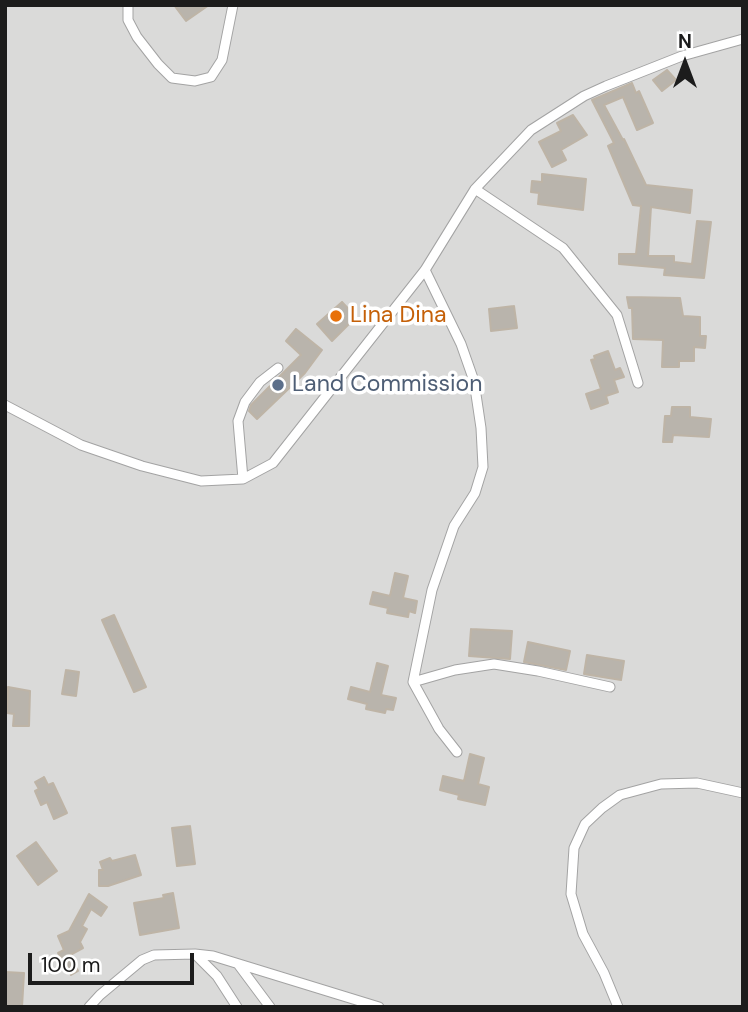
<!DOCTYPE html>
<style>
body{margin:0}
#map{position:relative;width:748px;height:1012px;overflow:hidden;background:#edebe3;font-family:"DM Sans",sans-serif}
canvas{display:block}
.frame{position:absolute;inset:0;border:7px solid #1c1c1c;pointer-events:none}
.north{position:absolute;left:650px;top:28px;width:70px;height:70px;-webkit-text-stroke:5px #fff;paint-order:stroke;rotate:0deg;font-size:19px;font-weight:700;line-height:28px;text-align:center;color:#1c1c1c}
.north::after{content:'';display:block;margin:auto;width:24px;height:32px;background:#1c1c1c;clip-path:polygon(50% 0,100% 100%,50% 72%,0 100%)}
.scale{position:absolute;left:28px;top:953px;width:166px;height:32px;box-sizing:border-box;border:4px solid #1c1c1c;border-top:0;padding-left:9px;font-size:21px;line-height:24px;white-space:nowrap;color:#1c1c1c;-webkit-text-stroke:5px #fff;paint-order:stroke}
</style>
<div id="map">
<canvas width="748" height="1012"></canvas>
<div class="frame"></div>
<div class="north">N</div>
<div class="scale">100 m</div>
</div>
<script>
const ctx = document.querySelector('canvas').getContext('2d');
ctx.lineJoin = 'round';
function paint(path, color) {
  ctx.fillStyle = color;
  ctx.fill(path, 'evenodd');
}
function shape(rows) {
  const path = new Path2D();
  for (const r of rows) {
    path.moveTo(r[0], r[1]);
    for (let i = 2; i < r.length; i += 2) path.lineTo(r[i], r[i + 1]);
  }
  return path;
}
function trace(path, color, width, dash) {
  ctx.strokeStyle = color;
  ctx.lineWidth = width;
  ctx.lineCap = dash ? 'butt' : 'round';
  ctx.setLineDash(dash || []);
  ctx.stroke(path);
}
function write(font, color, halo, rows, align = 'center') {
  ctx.font = font + ' "DM Sans",sans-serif';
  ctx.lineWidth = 7;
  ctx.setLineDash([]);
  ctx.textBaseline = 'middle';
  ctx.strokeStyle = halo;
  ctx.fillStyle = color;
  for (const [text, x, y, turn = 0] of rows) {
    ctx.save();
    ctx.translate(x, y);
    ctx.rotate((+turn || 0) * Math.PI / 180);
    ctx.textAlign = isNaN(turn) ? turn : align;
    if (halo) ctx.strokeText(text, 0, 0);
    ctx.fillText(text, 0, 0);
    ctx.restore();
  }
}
const residential = shape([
 [5,5,743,5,743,1007,5,1007]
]);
const building = shape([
 [174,5,209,5,186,21,174,5],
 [667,70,676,80,662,91,653,80,667,70],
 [632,83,636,93,639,91,653,123,637,130,623,97,604,105,623,140,624,139,646,185,692,190,690,213,651,207,648,256,674,256,674,262,692,264,697,221,711,222,704,278,664,275,665,268,619,264,619,254,636,254,641,206,633,205,608,146,614,143,592,100,632,83],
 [573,115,587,135,561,150,566,160,552,167,539,142,561,131,557,123,573,115],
 [542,174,586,179,583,210,538,204,539,193,531,192,532,181,542,182,542,174],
 [627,297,680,298,683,316,700,317,700,336,706,336,705,348,694,347,694,361,679,361,679,367,662,367,663,340,633,339,632,308,629,308,627,297],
 [342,302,356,317,332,341,317,324,342,302],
 [514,306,517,328,491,331,489,309,514,306],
 [296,329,322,350,305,373,257,419,249,411,251,405,301,355,286,341,296,329],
 [608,351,615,370,620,368,624,377,614,380,618,392,606,396,608,403,591,409,586,394,601,389,591,360,595,359,594,356,608,351],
 [672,407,690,407,690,417,711,419,709,437,673,435,672,442,663,442,665,416,671,416,672,407],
 [395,573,408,576,403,598,417,601,415,613,409,611,408,617,387,613,388,608,370,604,373,592,390,596,395,573],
 [114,615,146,687,134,692,102,620,114,615],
 [471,629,512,631,510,659,469,656,471,629],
 [528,642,570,651,566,670,524,662,528,642],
 [587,655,624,661,621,680,584,674,587,655],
 [377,663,388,666,381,695,396,698,393,710,386,709,385,713,366,709,367,704,348,699,351,687,370,692,377,663],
 [66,670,79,672,76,696,62,694,66,670],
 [8,687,30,691,29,726,13,726,14,714,7,713,8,687],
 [470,754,484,758,478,784,489,787,485,805,458,799,459,795,440,790,443,776,464,781,470,754],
 [44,777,48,785,53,783,67,813,54,819,47,802,41,805,35,791,39,789,35,782,44,777],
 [190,826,195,864,177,866,172,828,190,826],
 [36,842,57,871,38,885,17,856,36,842],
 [135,855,141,875,108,886,99,886,99,870,103,870,100,862,110,858,112,861,135,855],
 [173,893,179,928,140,935,134,903,164,898,163,895,173,893],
 [89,894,107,907,101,916,91,909,82,926,87,929,80,942,83,948,70,955,78,971,71,975,58,953,64,950,58,936,69,931,89,894],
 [5,972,24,973,22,1007,5,1007,5,972]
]);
const minor = shape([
 [128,5,128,20,137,37,158,64,172,78,195,81,211,77,222,60,233,5],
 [475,189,563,248,617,315,638,383],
 [425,270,461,344,474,381,481,428,483,467,475,493,454,526,432,590,413,682,439,729,457,752],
 [5,405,81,445,142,466,201,481,243,479,273,463,425,270,475,189,531,130,584,96,606,86,682,56,743,39],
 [243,479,238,421,245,402,260,382,278,368],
 [413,682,455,670,494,664,538,671,610,687],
 [195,954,217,976,237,1007],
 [238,964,270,1007],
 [89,1007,100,995,142,960,154,955,195,954,213,956,379,1007],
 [618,1007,604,973,583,934,571,894,574,848,585,824,602,808,620,795,661,784,697,783,743,793]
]);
const markers = [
 [336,316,7,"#e8710a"],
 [278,385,7,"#5c6f8a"]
];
const foodNames = [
 ["Lina Dina",350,316]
];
const serviceNames = [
 ["Land Commission",292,385]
];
paint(residential, '#dadad9');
paint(building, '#b9b4ac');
trace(building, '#beb4a6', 2);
trace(minor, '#a3a3a3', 11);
trace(minor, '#fff', 9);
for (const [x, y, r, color] of markers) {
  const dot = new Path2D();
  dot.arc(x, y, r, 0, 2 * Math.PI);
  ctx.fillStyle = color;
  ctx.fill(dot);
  trace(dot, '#fff', 2.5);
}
write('23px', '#c56008', '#fff', foodNames, 'left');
write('23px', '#4e5e75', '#fff', serviceNames, 'left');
</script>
